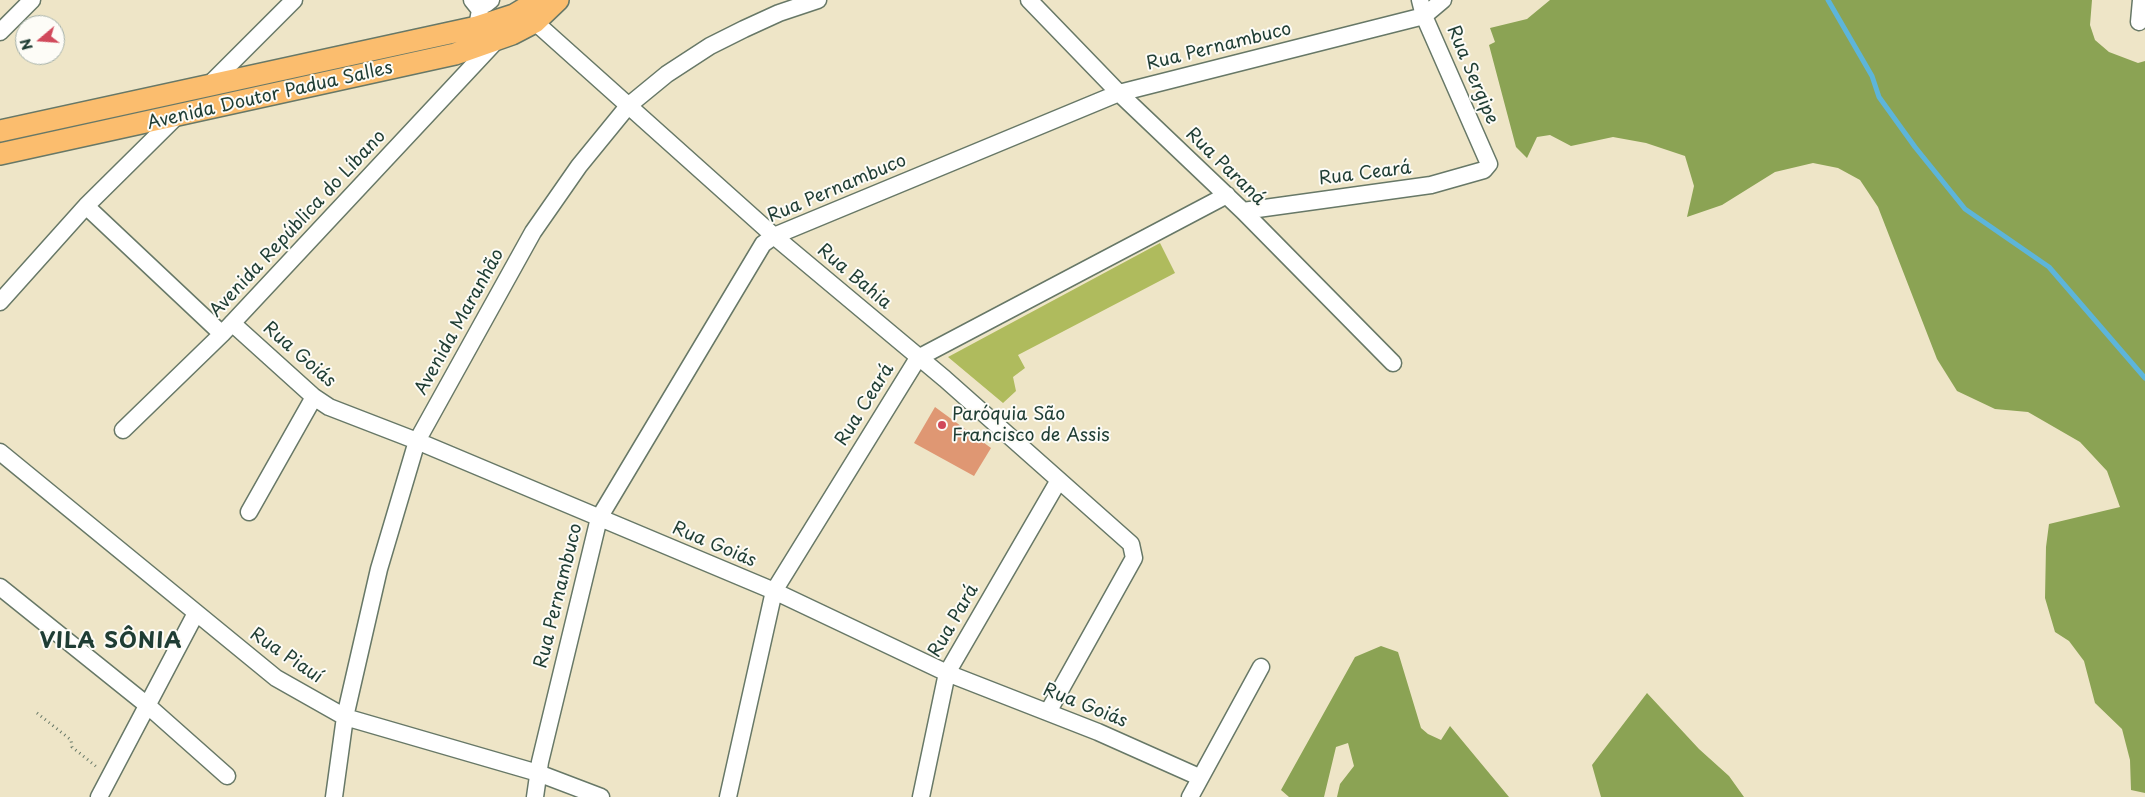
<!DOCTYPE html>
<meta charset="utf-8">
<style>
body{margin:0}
#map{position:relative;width:2145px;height:797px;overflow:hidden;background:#eee5c7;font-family:"Playpen Sans",sans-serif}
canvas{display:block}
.north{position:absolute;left:15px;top:15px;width:50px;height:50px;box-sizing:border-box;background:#fdfcf7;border:1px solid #a4b0a9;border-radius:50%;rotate:252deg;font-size:14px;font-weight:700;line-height:20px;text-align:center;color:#1f3d34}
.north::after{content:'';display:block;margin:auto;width:18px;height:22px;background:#d1495b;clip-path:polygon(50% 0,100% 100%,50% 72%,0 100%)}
</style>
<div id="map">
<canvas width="2145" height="797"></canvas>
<div class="north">N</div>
</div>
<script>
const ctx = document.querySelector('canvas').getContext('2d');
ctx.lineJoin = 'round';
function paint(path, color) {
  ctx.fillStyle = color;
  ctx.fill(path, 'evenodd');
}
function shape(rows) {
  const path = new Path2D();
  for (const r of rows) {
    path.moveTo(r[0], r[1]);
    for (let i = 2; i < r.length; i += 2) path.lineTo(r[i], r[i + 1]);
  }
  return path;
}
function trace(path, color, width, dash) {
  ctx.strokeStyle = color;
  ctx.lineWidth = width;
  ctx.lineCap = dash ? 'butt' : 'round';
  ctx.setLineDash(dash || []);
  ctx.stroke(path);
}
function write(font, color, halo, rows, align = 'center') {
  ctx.font = font + ' "Playpen Sans",sans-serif';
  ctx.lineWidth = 4;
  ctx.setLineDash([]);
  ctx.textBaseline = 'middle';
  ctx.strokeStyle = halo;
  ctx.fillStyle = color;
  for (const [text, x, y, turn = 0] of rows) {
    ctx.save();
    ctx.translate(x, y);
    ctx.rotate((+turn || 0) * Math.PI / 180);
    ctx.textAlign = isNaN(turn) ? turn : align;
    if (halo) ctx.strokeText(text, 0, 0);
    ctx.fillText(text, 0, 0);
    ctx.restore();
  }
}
const green = shape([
 [1160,243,1175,273,1018,355,1025,368,1013,377,1016,391,1003,403,948,357]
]);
const forest = shape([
 [1550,0,2092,0,2090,25,2095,40,2109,52,2138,63,2145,61,2145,793,2131,790,2130,760,2122,729,2095,703,2084,661,2069,641,2055,632,2045,598,2046,547,2049,524,2120,507,2107,471,2080,442,2028,412,1995,409,1957,391,1937,359,1878,207,1860,180,1838,168,1813,163,1775,172,1722,205,1687,217,1694,186,1685,156,1646,143,1613,137,1571,146,1550,135,1537,137,1527,158,1516,147,1489,45,1495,42,1490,28,1527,19],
 [1381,646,1398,652,1421,728,1428,734,1441,740,1450,726,1509,797,1337,797,1340,784,1354,766,1348,743,1336,747,1324,797,1289,797,1281,790,1355,657],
 [1647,693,1699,749,1729,776,1744,797,1601,797,1592,765]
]);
const stream = shape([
 [1828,0,1872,76,1879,97,1915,147,1965,209,2049,267,2145,378]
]);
const building = shape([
 [935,407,991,448,974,476,914,443]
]);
const path = shape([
 [37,713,71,740,72,747,98,768]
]);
const minor = shape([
 [472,0,480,10,477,27],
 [1029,0,1119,93,1243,211,1393,363],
 [477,4,486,4,491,0],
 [535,22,774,236,945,379,1131,544,1134,558,1048,712],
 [2139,22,2141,0],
 [0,32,32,0],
 [207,87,294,0],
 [86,206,222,334],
 [1243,211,1431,185,1484,170,1489,164,1424,16,1420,0],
 [0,302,86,206,179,114],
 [232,323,314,397,329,407,417,441,774,591,947,673,1098,732,1199,777],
 [123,430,222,334,497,40],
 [0,452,276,678,345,717,538,773,601,797],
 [249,512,314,397],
 [0,587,147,705,227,776],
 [99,797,196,613],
 [334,797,345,717,379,569,417,441,533,232,579,166,628,106,667,74,710,46,744,29,779,13,818,0],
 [535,797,540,762,599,518,763,244,774,236,1119,93,1424,16,1443,0],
 [728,797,774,591,918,358,1227,195],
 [921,797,947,673,1059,480],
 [1190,797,1261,667]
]);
const major = shape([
 [0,131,477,27,514,15,539,0],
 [0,154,455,54,512,34,535,22,558,0]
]);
const markers = [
 [942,425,5,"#d1495b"]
];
const streetNames = [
 ["Rua Pernambuco",1219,47,-14],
 ["Rua Sergipe",1472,75,67],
 ["Avenida Doutor Padua Salles",270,96,-13],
 ["Rua Paraná",1225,167,44],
 ["Rua Ceará",1365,174,-7],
 ["Rua Pernambuco",837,189,-23],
 ["Avenida República do Líbano",298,224,-47],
 ["Rua Bahia",854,277,40],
 ["Avenida Maranhão",460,322,-61],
 ["Rua Goiás",299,355,41],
 ["Rua Ceará",865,405,-58],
 ["Rua Goiás",714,545,23],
 ["Rua Pernambuco",559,596,-76],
 ["Rua Pará",954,621,-60],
 ["Rua Piauí",286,656,34],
 ["Rua Goiás",1085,706,22]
];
const poiNames = [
 ["Paróquia São",952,415],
 ["Francisco de Assis",952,436]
];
const districtNames = [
 ["VILA SÔNIA",111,642]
];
paint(green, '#afbb5d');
paint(forest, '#8ba354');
trace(stream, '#5db5da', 5);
paint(building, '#df9773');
trace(minor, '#677867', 19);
trace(major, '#677867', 24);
trace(path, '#677867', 3, [1, 4]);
trace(minor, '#fff', 16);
trace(major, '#fbbd6e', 21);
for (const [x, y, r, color] of markers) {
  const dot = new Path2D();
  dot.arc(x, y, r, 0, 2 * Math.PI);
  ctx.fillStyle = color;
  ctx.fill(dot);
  trace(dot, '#fdfcf7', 2);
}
write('18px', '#1f3d34', '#fdfcf7', streetNames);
write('18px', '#1f3d34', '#fdfcf7', poiNames, 'left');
ctx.letterSpacing = '1px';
write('bold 22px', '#1f3d34', '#fdfcf7', districtNames);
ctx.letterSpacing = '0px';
</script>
